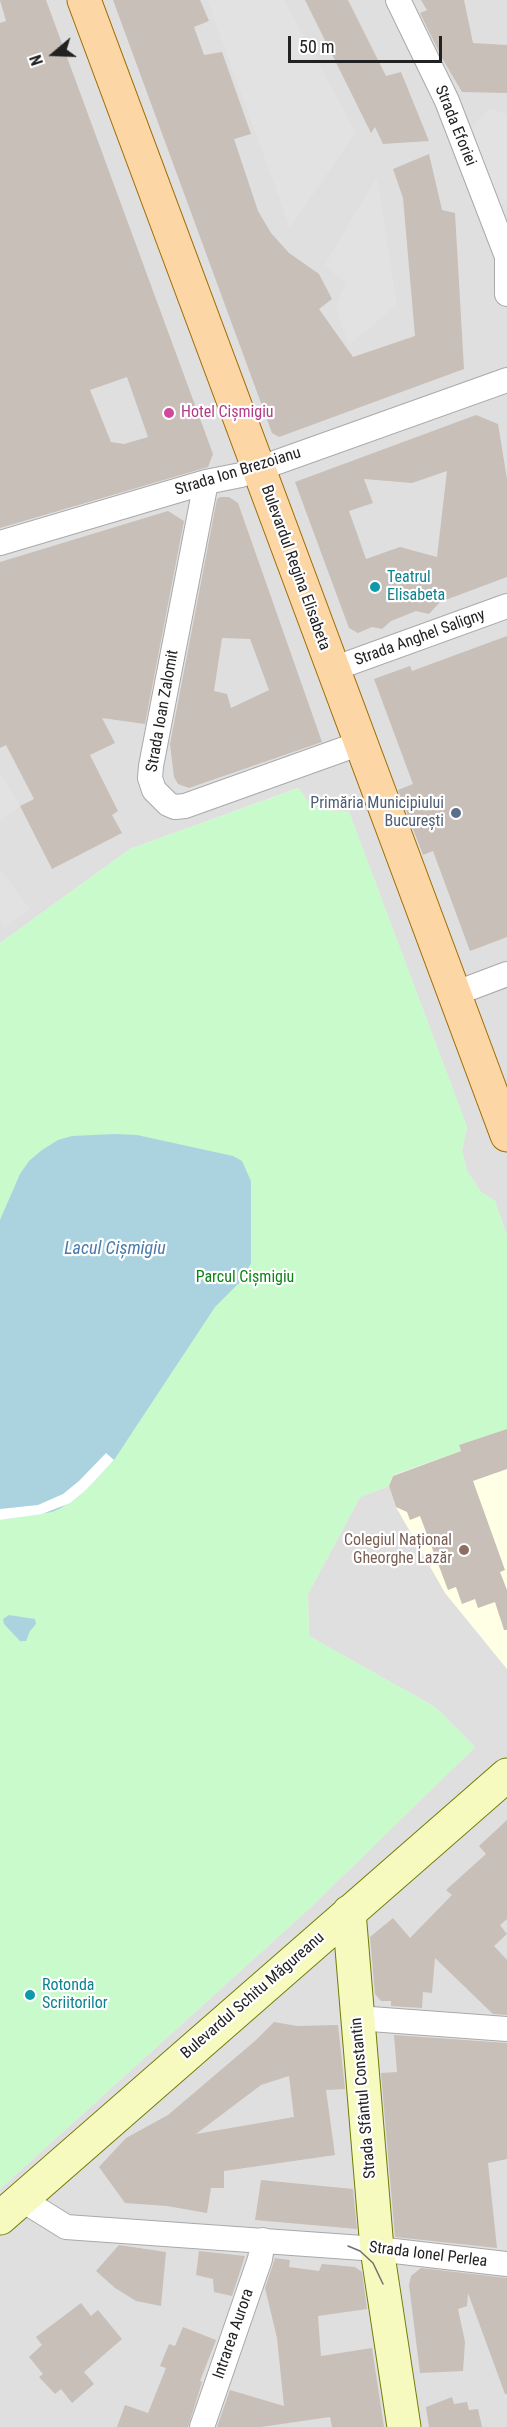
<!DOCTYPE html>
<meta charset="utf-8">
<style>
body{margin:0}
#map{position:relative;width:507px;height:2427px;overflow:hidden;background:#f2efe9;font-family:"Roboto Condensed",sans-serif}
canvas{display:block}
.north{position:absolute;left:24px;top:24px;width:60px;height:60px;-webkit-text-stroke:4px #fff;paint-order:stroke;rotate:251deg;font-size:16px;font-weight:700;line-height:24px;text-align:center;color:#222}
.north::after{content:'';display:block;margin:auto;width:21px;height:27px;background:#222;clip-path:polygon(50% 0,100% 100%,50% 72%,0 100%)}
.scale{position:absolute;left:288px;top:36px;width:154px;height:27px;box-sizing:border-box;border:3px solid #222;border-top:0;padding-left:8px;font-size:18px;line-height:21px;white-space:nowrap;color:#222;-webkit-text-stroke:4px #fff;paint-order:stroke}
</style>
<div id="map">
<canvas width="507" height="2427"></canvas>
<div class="north">N</div>
<div class="scale">50 m</div>
</div>
<script>
const ctx = document.querySelector('canvas').getContext('2d');
ctx.lineJoin = 'round';
function paint(path, color) {
  ctx.fillStyle = color;
  ctx.fill(path, 'evenodd');
}
function shape(rows) {
  const path = new Path2D();
  for (const r of rows) {
    path.moveTo(r[0], r[1]);
    for (let i = 2; i < r.length; i += 2) path.lineTo(r[i], r[i + 1]);
  }
  return path;
}
function trace(path, color, width, dash) {
  ctx.strokeStyle = color;
  ctx.lineWidth = width;
  ctx.lineCap = dash ? 'butt' : 'round';
  ctx.setLineDash(dash || []);
  ctx.stroke(path);
}
function write(font, color, halo, rows, align = 'center') {
  ctx.font = font + ' "Roboto Condensed",sans-serif';
  ctx.lineWidth = 4.5;
  ctx.setLineDash([]);
  ctx.textBaseline = 'middle';
  ctx.strokeStyle = halo;
  ctx.fillStyle = color;
  for (const [text, x, y, turn = 0] of rows) {
    ctx.save();
    ctx.translate(x, y);
    ctx.rotate((+turn || 0) * Math.PI / 180);
    ctx.textAlign = isNaN(turn) ? turn : align;
    if (halo) ctx.strokeText(text, 0, 0);
    ctx.fillText(text, 0, 0);
    ctx.restore();
  }
}
const residential = shape([
 [0,0,507,0,507,1236,495,1201,481,1192,467,1171,462,1151,467,1127,349,812,325,810,309,803,298,788,130,849,0,943],
 [507,1429,507,2427,0,2427,0,2189,311,1907,475,1747,435,1707,309,1636,308,1594,360,1497,389,1486]
]);
const education = shape([
 [507,1429,507,1669,445,1593,396,1507,389,1486,393,1476,460,1451,459,1445]
]);
const park = shape([
 [299,788,309,803,325,810,349,812,467,1127,462,1151,467,1171,481,1192,495,1201,507,1236,507,1429,459,1445,461,1451,393,1475,389,1486,360,1497,308,1594,309,1636,435,1707,475,1747,311,1907,0,2189,0,943,130,849]
]);
const parking = shape([
 [207,0,284,0,356,132,290,228],
 [490,109,507,114,507,195,506,201,495,212,466,132],
 [377,177,397,305,349,345,336,307,346,282,324,266],
 [0,774,20,806,0,821],
 [0,869,30,909,5,928,0,922]
]);
const water = shape([
 [115,1134,137,1135,233,1156,242,1161,251,1181,251,1263,243,1279,215,1307,114,1460,87,1489,61,1508,52,1512,0,1520,0,1220,20,1174,29,1161,42,1150,58,1140,72,1136],
 [9,1615,35,1619,36,1624,30,1631,26,1641,20,1641,4,1624,3,1619]
]);
const pier = shape([
 [106,1453,114,1460,87,1489,70,1503,42,1514,0,1520,0,1509,38,1505,63,1494,79,1481]
]);
const building = shape([
 [0,0,46,0,213,454,208,467,0,528,0,23,6,21],
 [127,377,148,437,124,444,111,442,90,390],
 [113,0,200,0,209,21,194,27,204,55,222,52,251,134,234,139,258,211,271,233,289,253,319,274,332,299,319,309,353,357,415,336,403,198,393,169,429,154,442,210,455,213,464,369,279,437,272,433],
 [305,0,348,0,386,76,401,72,429,141,383,144,375,127,371,133],
 [421,0,464,0,473,43,507,45,507,93,462,92,442,58,420,13,427,10],
 [476,415,498,424,507,479,507,577,440,602,429,614,416,611,391,621,382,629,372,627,358,633,349,628,295,482],
 [447,471,437,557,400,547,366,559,349,511,373,503,364,479,412,483],
 [220,497,229,497,238,503,322,742,189,788,178,784,174,777,170,744,217,499],
 [222,638,250,639,269,690,231,708,227,694,214,691],
 [168,511,184,521,145,724,102,718,115,743,90,755,118,811,112,815,122,833,52,869,20,806,34,799,6,745,0,748,0,562],
 [507,636,507,937,470,951,433,851,423,855,398,790,413,784,374,679,410,666,412,671],
 [507,1429,507,1469,473,1481,505,1570,500,1572,507,1590,507,1630,504,1630,495,1602,478,1608,475,1599,462,1604,456,1587,448,1590,420,1516,410,1520,407,1512,396,1507,389,1486,393,1476,461,1451,459,1445],
 [507,1820,507,1919,500,1925,507,1934,494,1946,507,1960,507,2015,493,2014,435,1958,432,1993,423,1992,422,2008,391,2006,391,2001,381,2001,375,1994,370,1937,393,1918,410,1938,452,1895,446,1890,486,1854,479,1846],
 [274,2022,297,2026,338,2025,345,2089,326,2090,335,2155,224,2171,224,2188,211,2188,207,2213,167,2206,125,2203,99,2167,126,2138,168,2115,255,2041],
 [289,2076,294,2117,196,2134,261,2085],
 [394,2035,507,2043,507,2159,488,2163,497,2248,395,2237,381,2073,397,2072],
 [261,2180,353,2189,357,2229,255,2220],
 [119,2245,166,2252,161,2306,136,2301,115,2288,96,2271],
 [199,2251,245,2256,232,2296,214,2292,213,2279,196,2275],
 [275,2258,290,2260,289,2267,319,2271,322,2264,355,2267,362,2272,367,2309,318,2316,321,2356,372,2348,384,2427,332,2427,330,2417,261,2427,217,2427,230,2390,284,2406,277,2338,265,2288],
 [421,2268,507,2278,507,2394,505,2394,468,2293,467,2306,458,2309,465,2342,463,2371,420,2373,409,2285,411,2276],
 [81,2303,91,2316,98,2310,122,2339,84,2372,94,2384,72,2403,61,2389,55,2394,39,2377,43,2374,29,2357,42,2345,36,2337],
 [183,2327,216,2340,200,2381,202,2382,188,2427,117,2427,125,2405,148,2413,166,2368,160,2366,169,2344,175,2346],
 [452,2397,454,2404,467,2402,469,2410,478,2409,482,2427,429,2427,426,2407]
]);
const street = shape([
 [398,0,447,101,506,254],
 [507,253,507,294],
 [206,482,151,766,150,778,154,790,168,804,175,807,185,806,361,743],
 [0,543,206,482,241,475,507,380],
 [333,669,507,606],
 [454,994,507,974],
 [357,2018,507,2029],
 [21,2199,66,2227,377,2249,507,2264],
 [202,2427,260,2259,263,2240]
]);
const secondary = shape([
 [349,1912,377,2249,404,2427],
 [0,2218,507,1775]
]);
const primary = shape([
 [84,0,507,1135]
]);
const tram = shape([
 [348,2246,360,2251,373,2263,383,2284]
]);
const markers = [
 [169,413,6,"#d1479c"],
 [375,587,6,"#0f9aa8"],
 [456,813,6,"#5c6f8a"],
 [464,1550,6,"#8d6e63"],
 [30,1995,6,"#0f9aa8"]
];
const streetNames = [
 ["Strada Eforiei",455,126,68],
 ["Strada Ion Brezoianu",238,472,-17],
 ["Bulevardul Regina Elisabeta",295,568,70],
 ["Strada Anghel Saligny",420,638,-20],
 ["Strada Ioan Zalomit",163,711,-80],
 ["Bulevardul Schitu Măgureanu",253,1996,-41],
 ["Strada Sfântul Constantin",364,2098,-95],
 ["Strada Ionel Perlea",428,2255,7],
 ["Intrarea Aurora",234,2334,-71]
];
const hotelNames = [
 ["Hotel Cișmigiu",181,413]
];
const cultureNames = [
 ["Teatrul",387,578],
 ["Elisabeta",387,596],
 ["Rotonda",42,1986],
 ["Scriitorilor",42,2004]
];
const serviceNames = [
 ["Primăria Municipiului",444,804],
 ["București",444,822]
];
const parkNames = [
 ["Parcul Cișmigiu",245,1278]
];
const educationNames = [
 ["Colegiul Național",452,1541],
 ["Gheorghe Lazăr",452,1559]
];
const waterNames = [
 ["Lacul Cișmigiu",115,1249]
];
paint(residential, '#e0dfdf');
paint(education, '#ffffe5');
paint(park, '#c8facc');
paint(parking, '#e2e2e2');
paint(water, '#aad3df');
paint(pier, '#fff');
paint(building, '#c7bfb8');
trace(street, '#a9a9a9', 26);
trace(secondary, '#707d05', 35);
trace(primary, '#a06b00', 35);
trace(street, '#fff', 24);
trace(secondary, '#f7fabf', 33);
trace(primary, '#fcd6a4', 33);
trace(tram, '#707070', 1.5);
for (const [x, y, r, color] of markers) {
  const dot = new Path2D();
  dot.arc(x, y, r, 0, 2 * Math.PI);
  ctx.fillStyle = color;
  ctx.fill(dot);
  trace(dot, '#fff', 2);
}
write('16px', '#222', '#fff', streetNames);
write('16px', '#b23c85', '#fff', hotelNames, 'left');
write('16px', '#0d838f', '#fff', cultureNames, 'left');
write('16px', '#4e5e75', '#fff', serviceNames, 'right');
write('16px', '#0c8416', '#fff', parkNames);
write('16px', '#785e54', '#fff', educationNames, 'right');
write('italic 18px', '#4a7aab', '#fff', waterNames);
</script>
